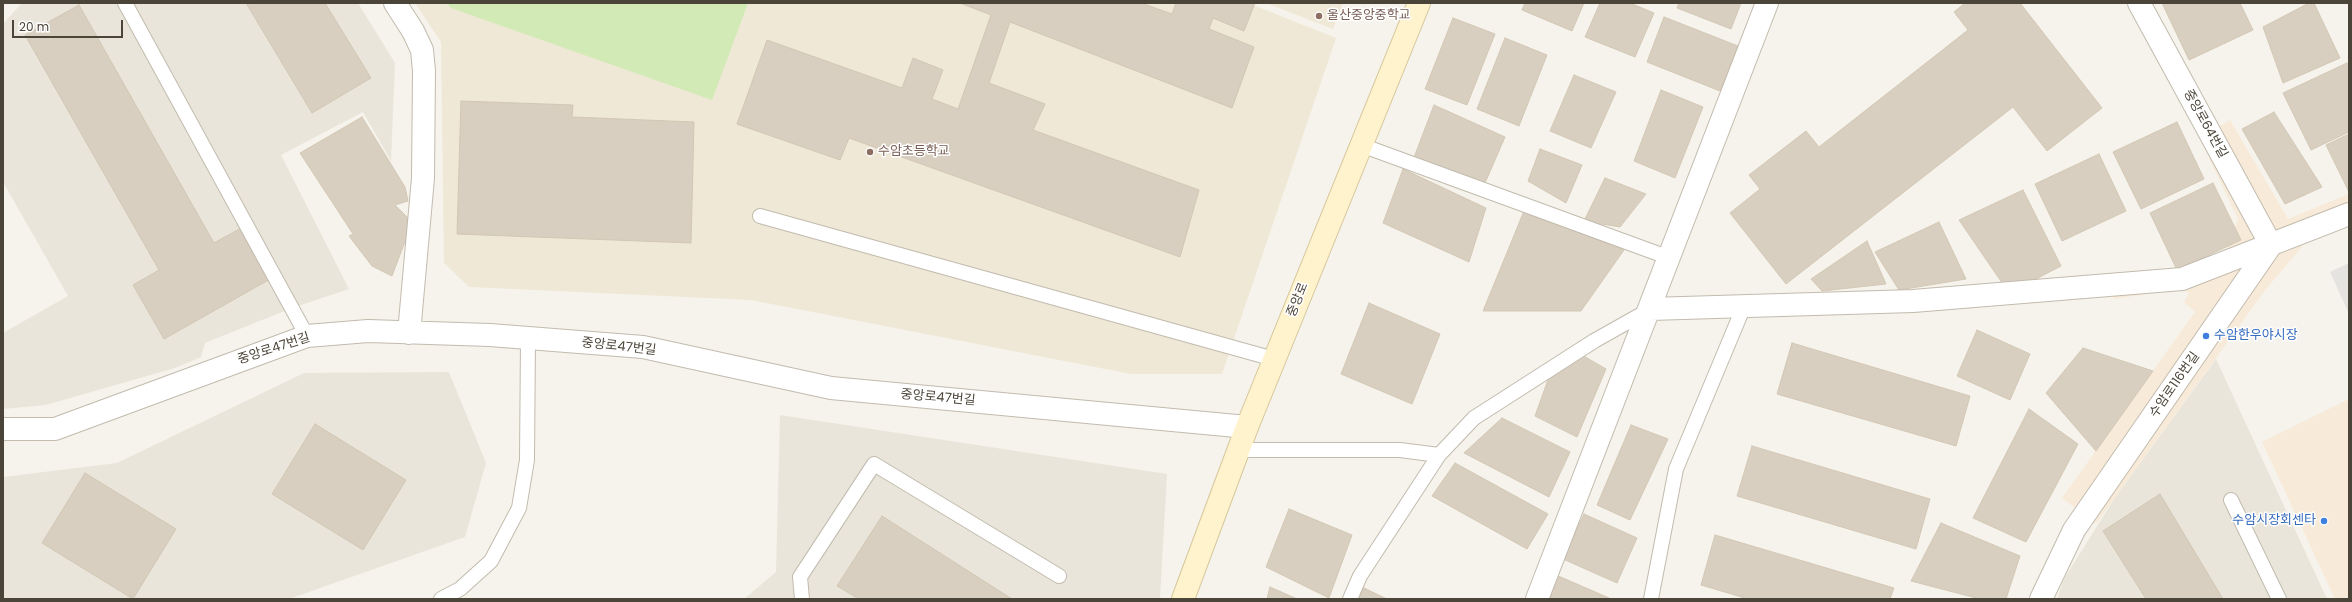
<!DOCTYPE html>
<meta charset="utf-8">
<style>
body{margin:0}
#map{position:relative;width:2352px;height:602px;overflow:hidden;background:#f6f3ec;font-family:Poppins,sans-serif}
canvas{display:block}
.frame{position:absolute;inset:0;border:4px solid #4b4439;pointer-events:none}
.scale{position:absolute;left:12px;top:20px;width:111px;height:18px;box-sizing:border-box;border:2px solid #4b4439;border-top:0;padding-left:5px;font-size:12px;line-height:14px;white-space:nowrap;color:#4b4439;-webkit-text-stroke:3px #fff;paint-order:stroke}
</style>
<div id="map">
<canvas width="2352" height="602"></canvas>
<div class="frame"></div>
<div class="scale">20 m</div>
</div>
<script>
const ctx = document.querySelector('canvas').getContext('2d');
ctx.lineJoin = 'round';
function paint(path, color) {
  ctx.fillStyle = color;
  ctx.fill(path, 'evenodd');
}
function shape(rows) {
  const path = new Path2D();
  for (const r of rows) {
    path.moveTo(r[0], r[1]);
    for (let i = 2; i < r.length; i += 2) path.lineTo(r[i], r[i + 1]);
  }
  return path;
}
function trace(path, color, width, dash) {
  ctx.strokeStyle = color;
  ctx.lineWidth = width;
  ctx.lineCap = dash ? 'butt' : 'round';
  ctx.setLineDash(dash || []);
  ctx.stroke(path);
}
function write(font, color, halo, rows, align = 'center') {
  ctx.font = font + ' Poppins,"Noto Sans KR",sans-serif';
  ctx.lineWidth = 3;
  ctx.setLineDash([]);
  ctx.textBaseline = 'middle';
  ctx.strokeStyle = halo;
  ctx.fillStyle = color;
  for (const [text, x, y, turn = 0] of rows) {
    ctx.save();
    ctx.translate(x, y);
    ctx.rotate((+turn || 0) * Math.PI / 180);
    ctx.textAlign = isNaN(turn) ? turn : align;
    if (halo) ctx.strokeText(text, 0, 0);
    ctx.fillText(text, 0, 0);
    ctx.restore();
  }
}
const residential = shape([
 [22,3,358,3,395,63,391,161,363,112,281,155,349,289,292,308,205,343,201,357,175,368,46,405,3,409,3,333,68,296,3,182,3,24],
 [2216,359,2327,599,2057,599,2064,579,2114,499],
 [449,372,486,463,465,537,289,599,3,599,3,477,117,463,304,373],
 [780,415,1167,474,1160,599,744,599,776,572]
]);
const commercial = shape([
 [2230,120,2288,219,2349,194,2349,224,2306,242,2266,289,2096,524,2062,498,2195,312,2184,302,2189,293,2178,289,2114,299,2109,280,2182,268,2227,250,2238,219,2200,139],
 [2349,399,2349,599,2335,599,2262,442]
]);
const education = shape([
 [415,3,1248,3,1336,38,1222,374,1131,374,751,300,469,287,444,263,441,42],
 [1266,3,1343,3,1333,29]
]);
const green = shape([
 [447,3,748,3,712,100,451,8]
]);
const parking = shape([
 [2349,263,2349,314,2330,272]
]);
const building = shape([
 [246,3,325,3,371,78,312,113,246,3],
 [960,3,1141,3,1172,14,1176,3,1255,3,1244,31,1213,18,1209,29,1254,47,1232,108,1010,22,989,83,1045,104,1033,130,1199,190,1180,257,849,138,840,160,737,124,767,40,902,88,913,58,943,70,932,99,958,109,991,15,960,3],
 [1525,3,1584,3,1572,31,1522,10,1525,3],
 [1600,3,1630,3,1654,13,1635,57,1585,37,1600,3],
 [1679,3,1741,3,1731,29,1677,8,1679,3],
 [1965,3,2020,3,2102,108,2047,151,2013,107,1786,284,1730,213,1760,189,1749,175,1806,131,1819,147,1968,30,1954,12,1965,3],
 [2162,3,2240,3,2253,30,2189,60,2162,3],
 [2309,3,2314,3,2340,58,2283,83,2263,27,2309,3],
 [79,5,214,243,243,227,272,278,164,339,133,285,159,270,25,35,79,5],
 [1664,17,1738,46,1720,91,1647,62,1664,17],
 [1453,18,1495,34,1467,105,1425,89,1453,18],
 [1505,38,1547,55,1519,126,1477,109,1505,38],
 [2347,63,2349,68,2349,132,2311,150,2283,93,2347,63],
 [1574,75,1616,92,1591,148,1550,131,1574,75],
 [1661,90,1703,107,1675,178,1634,161,1661,90],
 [461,101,573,105,572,117,694,122,691,243,457,234,461,101],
 [1434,105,1505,137,1485,183,1413,160,1434,105],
 [2274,112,2322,187,2285,204,2242,129,2274,112],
 [362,117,405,187,408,201,395,205,408,218,406,239,392,276,372,266,349,236,353,234,300,153,362,117],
 [2177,122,2204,179,2141,209,2113,152,2177,122],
 [2349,134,2349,192,2326,145,2349,134],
 [1540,149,1582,165,1566,203,1528,181,1540,149],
 [2099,154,2126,211,2062,241,2035,184,2099,154],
 [1403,169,1486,208,1469,262,1383,223,1403,169],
 [1605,178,1646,194,1620,227,1584,221,1605,178],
 [2213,183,2241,240,2177,270,2150,213,2213,183],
 [2023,190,2061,266,2009,293,1959,220,2023,190],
 [1524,211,1624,250,1581,311,1483,311,1524,211],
 [1939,222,1966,279,1899,290,1875,252,1939,222],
 [1867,241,1886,284,1822,291,1811,279,1867,241],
 [1369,303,1440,334,1412,404,1341,374,1369,303],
 [1977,330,2030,354,2010,400,1957,376,1977,330],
 [1792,343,1970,396,1956,446,1777,394,1792,343],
 [2083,348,2153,371,2096,451,2046,393,2083,348],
 [1582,355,1606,369,1577,437,1535,416,1549,377,1582,355],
 [2029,409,2078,444,2026,542,1973,518,2029,409],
 [1502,418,1570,452,1549,497,1464,453,1502,418],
 [315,424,406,480,363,550,272,494,315,424],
 [1631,425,1668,439,1630,520,1597,505,1631,425],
 [1752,446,1930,499,1916,549,1737,496,1752,446],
 [1455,463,1548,514,1527,549,1432,496,1455,463],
 [85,473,176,529,133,599,42,543,85,473],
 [2160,494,2223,599,2146,599,2103,531,2160,494],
 [1289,509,1352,535,1329,598,1266,567,1289,509],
 [1584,514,1637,538,1617,583,1563,559,1584,514],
 [882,516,1012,599,859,599,837,586,882,516],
 [1941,523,2020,556,2006,599,1980,599,1911,581,1941,523],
 [1715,535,1894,588,1890,599,1748,599,1701,585,1715,535],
 [1556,575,1609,598,1609,599,1545,599,1556,575],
 [1270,587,1297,599,1267,599,1270,587],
 [1364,588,1387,599,1358,599,1364,588]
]);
const service = shape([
 [125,3,307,336],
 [1361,145,1670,258],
 [760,216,1274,359],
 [1238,450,1400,450,1439,455],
 [2231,500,2279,599],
 [441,599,460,589,491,561,519,508,527,460,528,339],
 [802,599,800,577,874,464,1059,576],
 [1350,599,1360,576,1439,455,1474,418,1594,341,1649,310],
 [1651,599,1676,469,1744,306]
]);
const minor = shape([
 [395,3,413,31,422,50,424,71,423,178,409,333],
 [2139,3,2271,245],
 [1650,309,1913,301,2182,279,2349,214],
 [3,429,55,429,307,336,368,331,490,335,643,347,831,388,1247,427],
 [1537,599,1767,3],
 [2041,599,2074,530,2271,245]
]);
const secondary = shape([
 [1183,599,1247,427,1419,3]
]);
const markers = [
 [1319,16,4,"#8d6e63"],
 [870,152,4,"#8d6e63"],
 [2206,336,4,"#3f7fe0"],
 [2324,521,4,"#3f7fe0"]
];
const educationNames = [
 ["울산중앙중학교",1327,16],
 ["수암초등학교",878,152]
];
const streetNames = [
 ["중앙로64번길",2205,124,61],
 ["중앙로",1298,300,-68],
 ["중앙로47번길",619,347,6],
 ["중앙로47번길",274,349,-18],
 ["수암로116번길",2175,385,-55],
 ["중앙로47번길",938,398,5]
];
const shopNames = [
 ["수암한우야시장",2214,336],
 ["수암시장회센타",2316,521,"right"]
];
paint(residential, '#eae5da');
paint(commercial, '#f7ead8');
paint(education, '#efe8d6');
paint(green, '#d2eab5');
paint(parking, '#e5e3e0');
paint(building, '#d8cfc1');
trace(building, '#d3c7b4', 1);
trace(service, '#c2bbae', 16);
trace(minor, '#c2bbae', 24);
trace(secondary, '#d6c79b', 24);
trace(service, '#fff', 14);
trace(minor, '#fff', 22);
trace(secondary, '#fff3cd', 22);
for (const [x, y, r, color] of markers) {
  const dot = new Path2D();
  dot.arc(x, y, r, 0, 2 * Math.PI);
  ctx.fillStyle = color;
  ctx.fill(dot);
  trace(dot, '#fff', 1.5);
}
write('13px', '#785e54', '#fff', educationNames, 'left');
write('13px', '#4b4439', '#fff', streetNames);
write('13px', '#366cbe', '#fff', shopNames, 'left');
</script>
